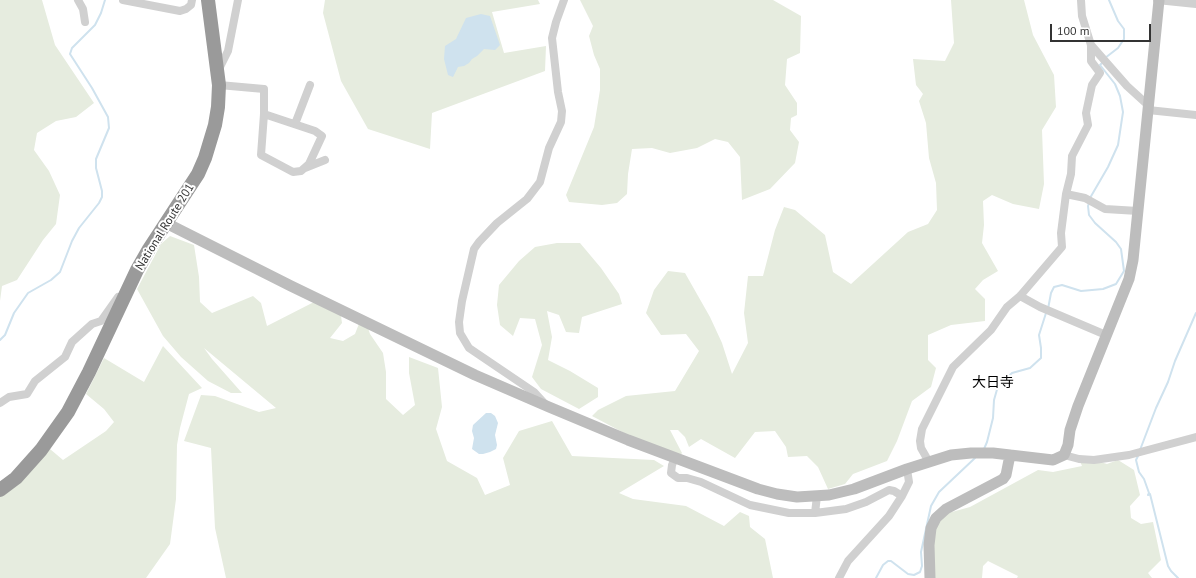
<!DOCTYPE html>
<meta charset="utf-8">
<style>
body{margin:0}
#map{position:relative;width:1196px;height:578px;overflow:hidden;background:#fff;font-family:"PT Sans",sans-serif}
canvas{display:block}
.scale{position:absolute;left:1050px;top:24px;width:101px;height:18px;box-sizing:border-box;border:2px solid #333;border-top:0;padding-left:5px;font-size:12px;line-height:14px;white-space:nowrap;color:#333;-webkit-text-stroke:3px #fff;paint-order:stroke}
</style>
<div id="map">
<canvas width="1196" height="578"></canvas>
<div class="scale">100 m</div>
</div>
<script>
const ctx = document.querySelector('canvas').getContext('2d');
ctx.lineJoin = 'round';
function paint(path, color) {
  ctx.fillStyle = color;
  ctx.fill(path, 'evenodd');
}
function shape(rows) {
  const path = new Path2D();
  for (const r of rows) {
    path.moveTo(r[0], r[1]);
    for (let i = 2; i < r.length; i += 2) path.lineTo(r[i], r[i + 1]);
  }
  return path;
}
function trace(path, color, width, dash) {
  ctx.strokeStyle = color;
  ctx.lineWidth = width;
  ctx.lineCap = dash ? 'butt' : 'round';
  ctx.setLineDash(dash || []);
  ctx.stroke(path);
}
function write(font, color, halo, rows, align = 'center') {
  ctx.font = font + ' "PT Sans","Noto Sans JP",sans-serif';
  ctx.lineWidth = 4;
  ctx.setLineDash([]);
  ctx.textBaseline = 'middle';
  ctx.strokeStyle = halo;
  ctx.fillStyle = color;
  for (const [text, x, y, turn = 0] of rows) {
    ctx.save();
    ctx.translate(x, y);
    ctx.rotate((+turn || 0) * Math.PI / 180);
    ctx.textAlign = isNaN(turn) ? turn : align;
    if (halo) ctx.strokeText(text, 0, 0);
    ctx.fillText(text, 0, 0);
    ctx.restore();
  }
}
const green = shape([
 [0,0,42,0,55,45,94,103,76,117,56,121,37,133,34,150,49,171,60,195,56,224,43,240,17,280,2,286,0,301],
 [325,0,538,0,540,4,492,12,504,53,546,46,545,71,432,113,430,149,368,129,341,81,323,13],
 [580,0,773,0,801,16,800,53,787,59,785,85,797,103,797,115,791,118,790,130,799,142,795,163,770,189,742,200,740,157,728,142,715,139,697,148,670,153,652,148,632,149,628,174,627,194,617,203,602,205,569,202,566,195,594,127,600,90,600,69,594,55,589,36,593,26],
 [951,0,1024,0,1033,35,1054,75,1056,107,1042,130,1044,184,1039,209,1013,204,992,195,983,201,984,225,982,243,998,271,983,280,975,289,985,299,985,321,951,325,928,335,928,360,936,368,931,387,912,401,897,441,887,461,853,474,845,484,828,489,818,467,807,456,788,457,786,447,775,431,755,432,735,458,701,439,689,447,685,437,678,430,670,430,682,453,677,461,592,416,598,410,626,396,675,391,699,351,686,334,661,335,646,313,654,290,668,271,685,273,710,317,722,343,732,374,748,343,744,313,748,276,763,276,775,230,784,207,795,210,825,235,833,272,851,284,908,232,928,224,937,210,936,183,929,158,926,123,919,101,923,94,916,85,913,59,945,61,954,43],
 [170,236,194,245,199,277,200,302,212,313,253,296,261,303,267,326,314,302,340,309,342,323,330,338,343,341,355,334,360,321,367,325,370,334,383,353,386,372,386,399,403,415,415,405,409,373,409,357,438,368,442,407,436,429,447,461,477,478,485,495,510,485,503,458,519,431,552,421,572,456,654,460,664,466,619,493,633,499,686,506,724,526,740,512,749,516,750,527,765,539,773,578,226,578,215,528,211,448,184,441,201,395,215,396,259,412,276,408,204,348,212,359,242,393,231,393,208,381,181,357,163,336,137,289,161,244],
 [557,243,580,243,601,268,619,294,622,304,582,317,579,333,566,332,559,315,547,311,552,337,548,360,570,371,598,388,598,397,579,409,541,389,532,377,542,345,535,319,520,318,513,336,500,325,497,305,499,285,519,261,535,247],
 [163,346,202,388,189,394,180,428,177,445,176,499,170,544,146,578,0,578,0,492,50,449,63,460,106,431,114,422,104,409,86,394,104,358,144,382],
 [1079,459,1097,461,1107,464,1118,460,1134,470,1140,495,1130,506,1131,518,1141,524,1153,522,1161,560,1148,573,1152,578,1017,578,1018,576,988,561,983,566,982,578,933,578,930,534,941,515,970,507,1038,470,1053,472,1082,466]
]);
const water = shape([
 [481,14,490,16,500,45,495,50,484,49,477,56,472,59,469,63,464,66,458,67,453,77,448,75,444,59,445,46,456,39,466,18],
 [486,413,491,413,495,416,498,423,495,435,497,445,496,449,490,452,483,454,479,454,472,449,474,438,472,431,473,425]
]);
const stream = shape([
 [1105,58,1118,48,1124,39,1124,29,1118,21,1109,0],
 [1090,198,1108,167,1118,145,1123,112,1120,96,1115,84,1100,65,1103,62],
 [1048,309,1051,293,1054,287,1062,285,1081,291,1103,289,1116,284,1124,271,1121,249,1116,242,1095,223,1089,215,1088,206,1089,203],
 [0,340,5,335,14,313,28,293,51,280,60,272,72,241,79,228,99,203,102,197,102,191,96,168,96,159,109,128,108,117,92,88,70,54,72,48,95,25,101,13,105,0],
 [984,449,987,442,993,418,994,400,998,386,1012,373,1030,368,1041,358,1041,348,1039,335,1046,313],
 [1140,450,1156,408,1168,382,1175,361,1196,313],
 [1138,456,1136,460,1139,472,1144,479,1149,493,1148,495,1150,494,1168,566,1171,571,1178,578],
 [876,578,883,565,888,561,891,561,908,574,914,575,920,572,922,566,921,552,931,506,939,492,975,458]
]);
const street = shape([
 [78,0,83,9,85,22],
 [123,0,180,11,186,9,191,5,192,0],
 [1157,0,1196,4],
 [1091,45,1127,86,1149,106],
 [218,71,228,51,238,0],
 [219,85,264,89,264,114,261,155,293,172,301,171,309,164,322,136,315,131,264,114],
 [1148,110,1196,115],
 [295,124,310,85],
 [305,168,325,160],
 [1066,194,1085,198,1105,209,1138,211],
 [1020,296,1040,307,1106,335],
 [0,403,9,397,27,394,35,381,65,357,72,342,92,324,101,321,118,297],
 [545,404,534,392,469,348,460,333,459,322,462,301,474,249,479,242,497,223,527,199,540,182,549,148,561,122,562,111,558,92,552,38,556,22,564,0],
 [1064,455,1079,459,1094,460,1129,455,1196,437],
 [675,458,672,465,671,473,678,478,687,478,701,482,750,505,789,513,815,513,846,509,866,502,889,490,894,491,902,496],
 [929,462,921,448,920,441,922,429,953,367,991,330,1007,307,1020,296,1062,247,1061,233,1066,194,1071,174,1072,156,1088,125,1086,113,1092,85,1100,73,1091,61,1091,45,1082,16,1081,0],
 [815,513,817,496],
 [839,578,848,561,889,516,902,496,909,482,907,469]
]);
const secondary = shape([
 [166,223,291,286,475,375,549,407,628,440,758,489,777,494,797,497,829,495,854,489,907,469,951,455,971,453,993,453,1053,460,1064,455,1068,445,1070,430,1078,406,1129,279,1133,260,1159,0],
 [930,578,929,545,931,528,936,518,946,509,1003,479,1006,475,1010,455]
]);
const highway = shape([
 [0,490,16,478,41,450,68,412,89,372,137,270,149,249,198,174,205,158,215,125,218,107,219,85,208,0]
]);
const streetNames = [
 ["National Route 201",165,227,-58]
];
const quarterNames = [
 ["大日寺",993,383]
];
paint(green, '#e6ecdf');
paint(water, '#cfe2ee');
trace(stream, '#cfe2ee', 2);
trace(street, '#d0d0d0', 8);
trace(secondary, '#bdbdbd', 11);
trace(highway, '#9a9a9a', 14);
write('12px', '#333', '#fff', streetNames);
write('14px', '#000', '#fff', quarterNames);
</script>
